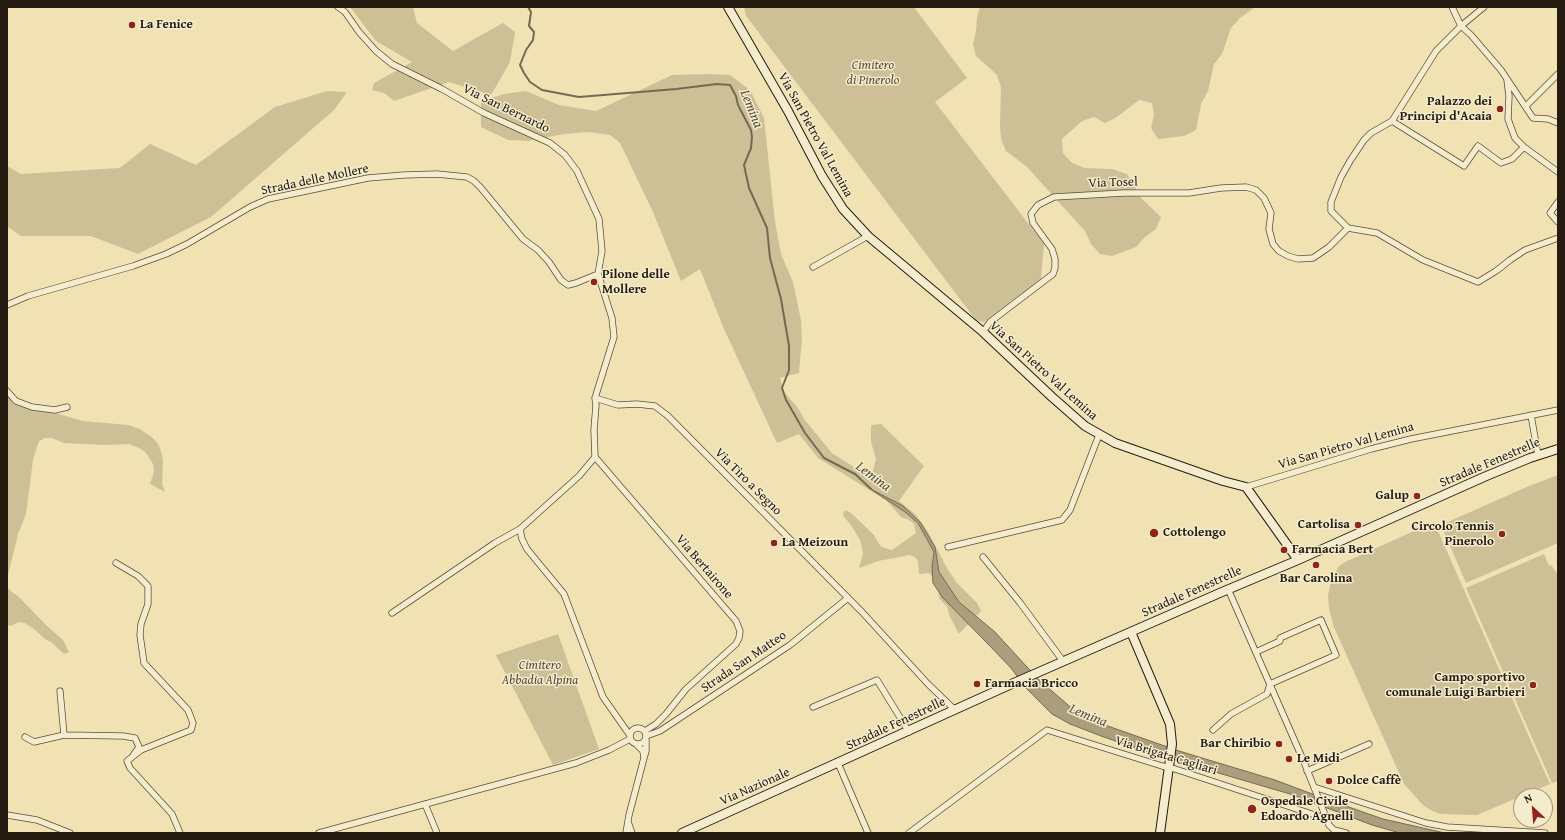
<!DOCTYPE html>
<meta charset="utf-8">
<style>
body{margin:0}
#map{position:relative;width:1565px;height:840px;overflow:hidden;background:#f0e2b3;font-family:"Gentium Book Plus",serif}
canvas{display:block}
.frame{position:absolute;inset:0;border:8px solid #251b11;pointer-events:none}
.north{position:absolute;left:1513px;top:788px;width:40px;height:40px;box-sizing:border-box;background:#f5ecce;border:1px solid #a29882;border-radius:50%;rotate:334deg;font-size:11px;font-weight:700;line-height:16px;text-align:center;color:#251b11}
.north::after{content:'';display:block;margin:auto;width:14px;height:18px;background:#8f2418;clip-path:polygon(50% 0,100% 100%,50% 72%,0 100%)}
</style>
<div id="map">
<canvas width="1565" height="840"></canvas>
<div class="frame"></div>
<div class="north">N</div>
</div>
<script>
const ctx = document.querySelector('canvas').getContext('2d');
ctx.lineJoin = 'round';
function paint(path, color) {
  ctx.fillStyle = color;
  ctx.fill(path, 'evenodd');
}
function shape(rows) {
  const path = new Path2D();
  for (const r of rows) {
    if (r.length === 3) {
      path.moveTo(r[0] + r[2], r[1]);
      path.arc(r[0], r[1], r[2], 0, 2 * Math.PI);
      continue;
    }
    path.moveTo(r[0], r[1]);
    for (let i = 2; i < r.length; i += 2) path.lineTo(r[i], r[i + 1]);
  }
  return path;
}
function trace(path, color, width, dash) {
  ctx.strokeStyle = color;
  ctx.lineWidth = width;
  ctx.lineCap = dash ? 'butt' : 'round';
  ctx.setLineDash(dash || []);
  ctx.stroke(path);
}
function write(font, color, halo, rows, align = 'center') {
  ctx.font = font + ' "Gentium Book Plus",serif';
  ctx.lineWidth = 3;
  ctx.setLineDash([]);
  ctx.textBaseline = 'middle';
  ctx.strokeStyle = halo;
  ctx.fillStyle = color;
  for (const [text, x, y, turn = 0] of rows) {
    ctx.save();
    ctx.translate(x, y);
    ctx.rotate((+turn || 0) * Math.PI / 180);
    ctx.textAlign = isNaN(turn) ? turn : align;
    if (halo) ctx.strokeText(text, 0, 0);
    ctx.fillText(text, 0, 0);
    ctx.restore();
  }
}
const green = shape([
 [350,7,413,7,417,23,453,51,503,23,515,32,510,62,491,95,449,82,394,101,384,93,372,90,374,83,412,62,376,41],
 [744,7,914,7,967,78,935,102,1044,244,1041,279,984,322,979,321,975,319,746,16],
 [980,7,1255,7,1240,18,1231,28,1222,54,1214,64,1208,91,1201,104,1196,130,1184,136,1158,139,1151,128,1154,115,1152,103,1139,100,1117,117,1105,123,1094,117,1082,121,1062,139,1063,153,1072,163,1085,168,1112,169,1127,174,1141,198,1161,217,1156,229,1145,237,1136,247,1112,256,1100,254,1091,244,1085,231,1027,167,1006,151,1001,139,1000,126,1001,87,997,75,976,56,973,44,976,31,977,17],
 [711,74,730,75,750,90,764,118,775,222,781,254,793,282,801,320,802,339,799,373,780,378,784,392,798,408,804,419,832,453,871,478,876,459,871,442,871,425,881,424,924,466,899,501,916,515,927,530,948,570,957,583,977,603,981,611,959,634,950,617,947,607,939,598,937,581,929,573,919,574,918,562,916,558,910,555,878,561,859,568,863,554,860,540,851,525,844,517,843,513,846,510,851,513,874,535,881,547,892,550,916,533,914,524,909,520,901,517,887,501,818,458,799,434,777,443,724,329,700,269,681,281,653,212,620,143,610,135,589,132,564,134,528,141,508,140,481,127,481,101,504,94,526,91,559,105,596,111,672,75],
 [327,91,347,92,334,110,211,217,138,254,91,236,21,236,7,226,7,166,21,174,120,168,150,144,196,165,275,107],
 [7,395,13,401,83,421,128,425,140,429,153,438,158,444,161,451,163,460,162,484,165,492,150,484,154,471,153,464,146,453,141,449,129,444,104,445,64,443,52,438,45,438,39,441,33,460,26,514,18,534,7,579],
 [1558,475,1558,543,1466,583,1441,525,1529,486],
 [1434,522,1550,784,1477,815,1441,814,1432,811,1423,805,1404,784,1334,627,1329,609,1328,596,1330,585,1338,567,1345,562],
 [1544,554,1549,566,1551,565,1558,575,1558,781,1552,783,1466,588],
 [7,584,7,587,12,592,18,596,47,626,63,640,69,652,64,654,51,642,45,639,35,630,25,623,18,622,13,625,7,626],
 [558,634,599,749,553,765,496,655]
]);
const water = shape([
 [869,488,903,506,920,522,935,547,939,572,959,602,995,632,1038,679,1082,717,1179,751,1275,780,1323,798,1383,819,1445,833,1400,833,1372,825,1290,794,1147,752,1101,736,1070,724,1052,714,1025,687,1011,668,987,643,943,598,933,583,932,567,934,552,918,523,905,512,869,488]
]);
const stream = shape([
 [528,7,531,12,529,26,534,32,533,40,526,50,520,65,524,73,530,82,542,90,579,97,676,89,717,84,730,85,736,96,738,105,751,130,752,137,751,148,744,165,749,188,767,228,770,258,781,299,789,346,789,370,782,388,786,400,805,433,824,458,855,474,871,489]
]);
const street = shape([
 [338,7,345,12,359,32,376,51,392,64,442,89,484,113,550,143,565,155,577,171,599,219,602,251,598,274],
 [1484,7,1461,26,1471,35,1501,70,1533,118,1548,119,1558,123],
 [1507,80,1509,96,1508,119,1515,138,1524,147,1558,172],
 [1526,106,1558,74],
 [1392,121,1464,166,1478,146,1501,163,1512,159,1524,147],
 [1558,202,1550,213,1558,222],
 [1348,228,1377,233,1423,260,1478,282,1496,271,1510,260,1525,250,1558,238],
 [813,267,868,236],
 [598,274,612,318,614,337,595,398,618,405,637,404,655,406,668,416,862,612,928,684,955,710],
 [7,305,28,296,133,266,166,254,187,244,250,207,268,199,368,178,404,175,437,174,467,177,474,181,481,188,523,239,538,250,549,262,561,280,568,285,576,283,598,274],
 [983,332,990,322,1053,274,1055,268,1055,259,1052,249,1033,223,1031,214,1038,205,1054,197,1124,193,1189,193,1221,188,1246,187,1256,190,1264,198,1271,213,1269,229,1273,244,1279,251,1288,256,1298,259,1313,258,1329,247,1348,228,1331,211,1331,202,1341,177,1350,161,1364,140,1371,133,1392,121,1436,51,1461,26,1452,7],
 [7,391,16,401,32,407,55,410,67,407],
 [595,398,596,405,594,430,595,457,736,621,740,631,739,638,736,644,686,689,666,714,656,724,645,731],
 [1531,415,1538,455],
 [595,457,579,476,520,529,522,539,527,549,564,594,603,697,629,734],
 [1246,487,1371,449,1411,439,1558,410],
 [948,547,1062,520,1070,510,1099,435],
 [983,557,1021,604,1063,661],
 [116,563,138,576,148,586,148,604,141,624,140,635,144,663,188,710,193,723,191,730,141,750,127,761,130,768,172,814,180,833],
 [1228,589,1304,762,1329,825,1334,830,1346,833],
 [392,613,495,543,520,529],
 [60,691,64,735,123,736,135,738,139,747,134,754],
 [813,707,877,680,909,732],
 [638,736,8],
 [1213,730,1231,714,1267,694,1270,684,1336,655,1321,620,1280,638,1280,641,1256,652],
 [646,736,660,731,790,645,848,598],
 [25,737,34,742,64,735],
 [636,744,643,751,644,758,646,751,646,739],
 [838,763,868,833],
 [1307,771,1369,744],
 [1314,787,1426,823,1447,827,1545,833],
 [425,804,437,833],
 [7,815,37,820,70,833],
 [628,822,632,833],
 [319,833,576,763,609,750,630,739],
 [626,833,629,815,644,758],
 [909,833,1047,730,1162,766,1175,769,1327,819]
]);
const secondary = shape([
 [728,7,788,111,822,176,843,209,868,236,983,332,1052,397,1085,426,1115,443,1223,481,1246,487,1298,560],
 [1131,632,1170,724,1172,744,1160,833],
 [682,833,1016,682,1222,592,1298,560,1484,477,1530,458,1558,449]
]);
const markers = [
 [132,25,4,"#8f2418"],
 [1500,109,4,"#8f2418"],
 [594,282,4,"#8f2418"],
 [1417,496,4,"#8f2418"],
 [1358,525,4,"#8f2418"],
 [1154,533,5,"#8f2418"],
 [1502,534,4,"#8f2418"],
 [774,543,4,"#8f2418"],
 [1284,550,4,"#8f2418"],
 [1316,565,4,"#8f2418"],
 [977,684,4,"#8f2418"],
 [1533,685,4,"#8f2418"],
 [1279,744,4,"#8f2418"],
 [1289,759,4,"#8f2418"],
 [1329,781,4,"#8f2418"],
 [1252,809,5,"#8f2418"]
];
const poiNames = [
 ["La Fenice",140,25],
 ["Palazzo dei",1492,102,"right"],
 ["Principi d'Acaia",1492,117,"right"],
 ["Pilone delle",602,275],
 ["Mollere",602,290],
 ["Galup",1409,496,"right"],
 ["Cartolisa",1350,525,"right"],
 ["Circolo Tennis",1494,527,"right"],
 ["Pinerolo",1494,542,"right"],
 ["Cottolengo",1163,533],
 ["La Meizoun",782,543],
 ["Farmacia Bert",1292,550],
 ["Bar Carolina",1316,579,"center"],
 ["Campo sportivo",1525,678,"right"],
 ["comunale Luigi Barbieri",1525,693,"right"],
 ["Farmacia Bricco",985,684],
 ["Bar Chiribio",1271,744,"right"],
 ["Le Midi",1297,759],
 ["Dolce Caffè",1337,781],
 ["Ospedale Civile",1261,802],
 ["Edoardo Agnelli",1261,817]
];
const parkNames = [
 ["Cimitero",873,66],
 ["di Pinerolo",873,81],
 ["Cimitero",540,666],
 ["Abbadia Alpina",540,681]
];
const streetNames = [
 ["Via San Bernardo",506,109,26],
 ["Via San Pietro Val Lemina",815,135,61],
 ["Strada delle Mollere",315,180,-12],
 ["Via Tosel",1113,183,-2],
 ["Via San Pietro Val Lemina",1043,371,42],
 ["Via San Pietro Val Lemina",1346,446,-16],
 ["Stradale Fenestrelle",1490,463,-23],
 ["Via Tiro a Segno",748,482,45],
 ["Via Bertairone",704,567,49],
 ["Stradale Fenestrelle",1192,592,-24],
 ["Strada San Matteo",744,662,-34],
 ["Stradale Fenestrelle",896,724,-25],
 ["Via Brigata Cagliari",1166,756,17],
 ["Via Nazionale",755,787,-24]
];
const waterNames = [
 ["Lemina",751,109,68],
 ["Lemina",873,477,37],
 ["Lemina",1088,716,22]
];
paint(green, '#cdc097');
paint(water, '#ab9e7c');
trace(water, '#756a51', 1);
trace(stream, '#756a51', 2);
trace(street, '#584d3a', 7);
trace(secondary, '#251b11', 10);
trace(street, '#f5ecce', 5.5);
trace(secondary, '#f5ecce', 8);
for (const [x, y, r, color] of markers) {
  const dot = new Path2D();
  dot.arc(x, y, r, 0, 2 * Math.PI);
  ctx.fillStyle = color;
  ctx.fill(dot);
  trace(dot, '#f5ecce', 1.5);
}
write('bold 13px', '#251b11', '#f5ecce', poiNames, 'left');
write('italic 13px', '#574d39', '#f5ecce', parkNames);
write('13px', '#251b11', '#f5ecce', streetNames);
write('italic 14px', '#5b4f3c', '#f5ecce', waterNames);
</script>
